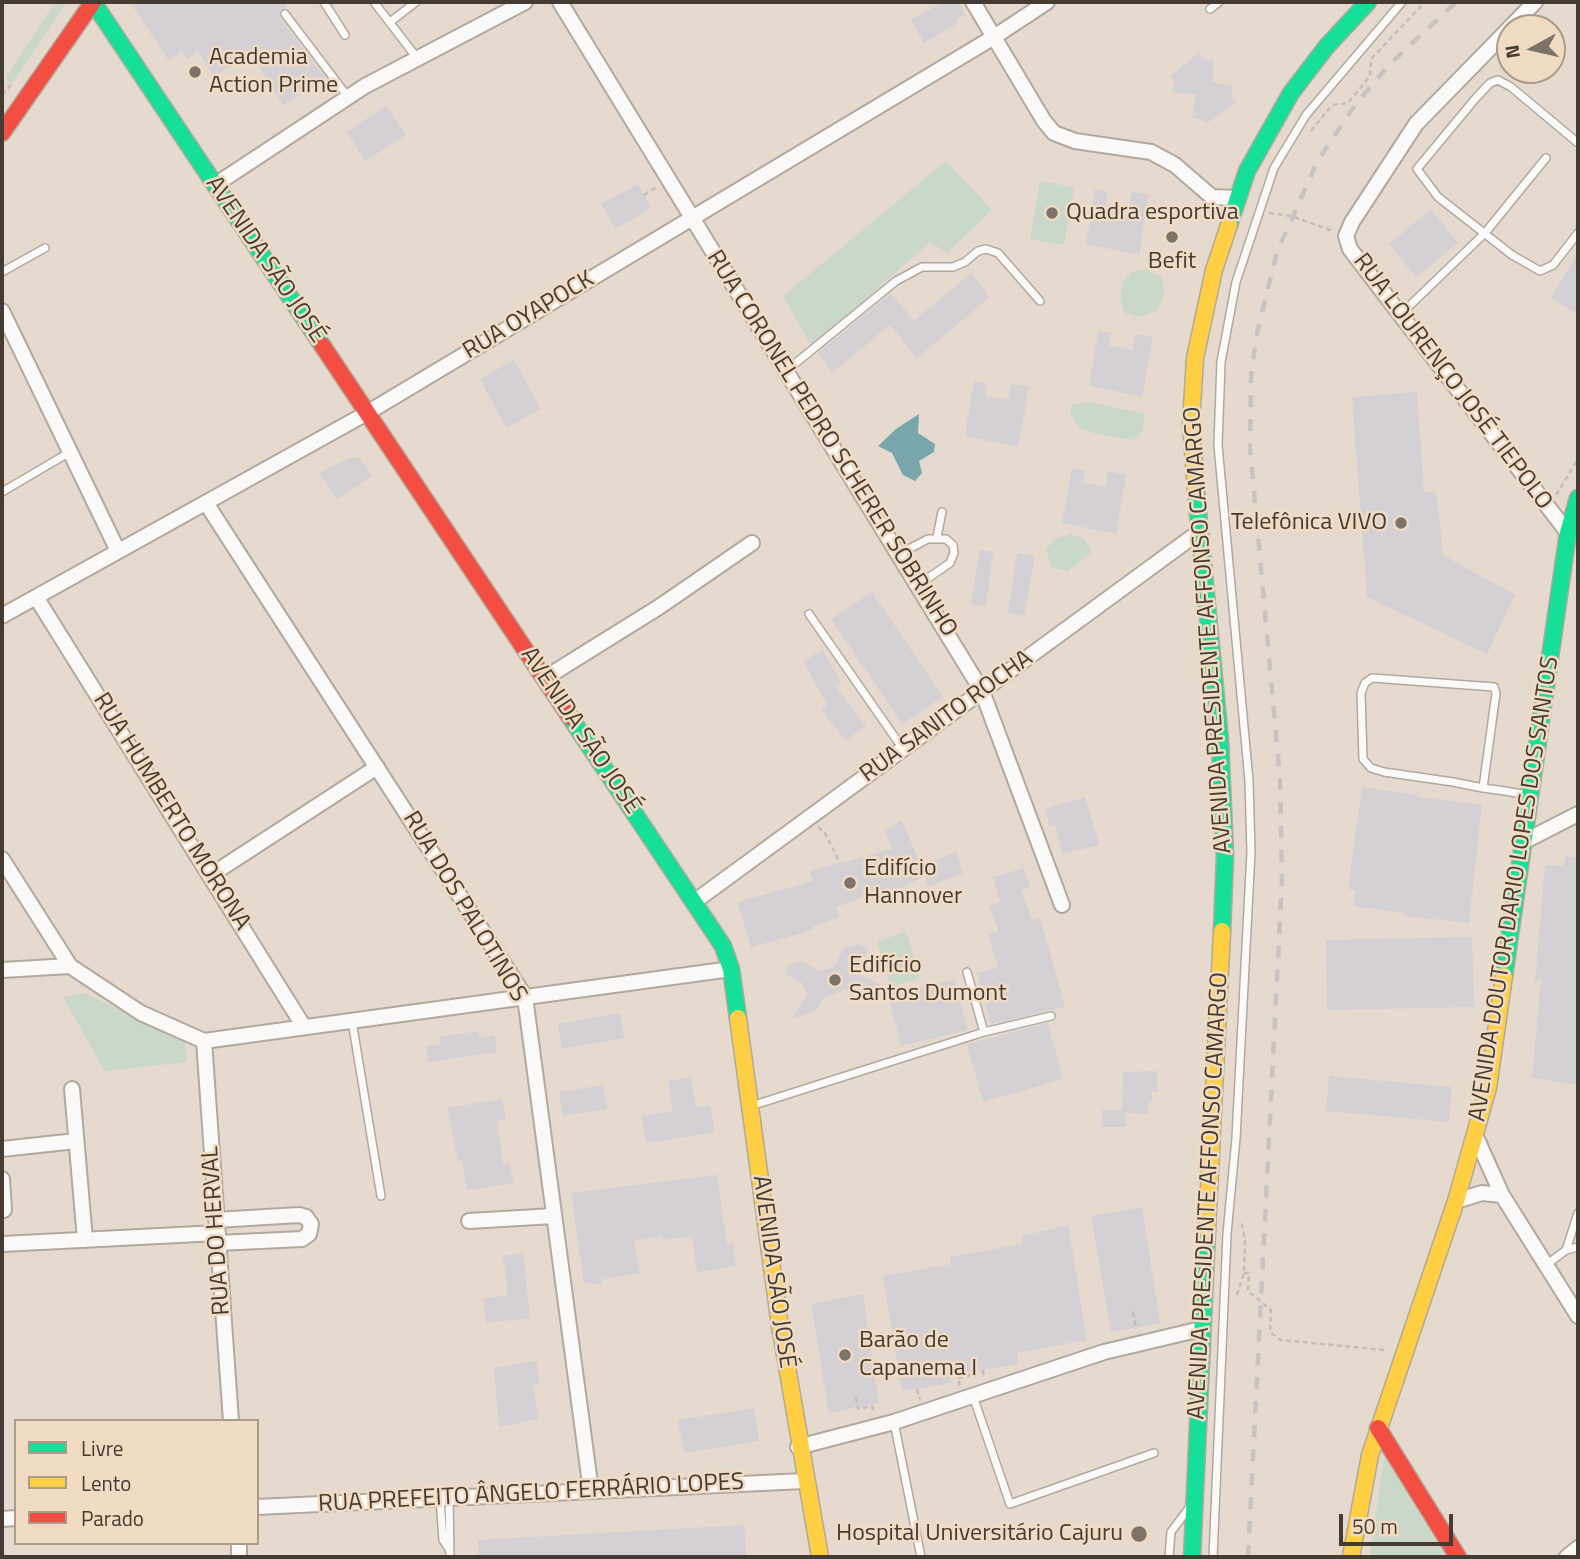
<!DOCTYPE html>
<meta charset="utf-8">
<style>
body{margin:0}
#map{position:relative;width:1580px;height:1559px;overflow:hidden;background:#e6dace;font-family:"Titillium Web",sans-serif}
canvas{display:block}
.frame{position:absolute;inset:0;border:4px solid #443b32;pointer-events:none}
.legend{position:absolute;left:14px;top:1419px;width:245px;height:126px;box-sizing:border-box;background:#f1dbc3;border:2px solid #ac9b89;margin:0;padding:9px 12px;list-style:none;font-size:21px;color:#443b32}
.legend li{display:flex;align-items:center;gap:14px;height:35px}
.legend b{width:35px;border:2px solid #ac9b89}
.north{position:absolute;left:1496px;top:14px;width:70px;height:70px;box-sizing:border-box;background:#f1dbc3;border:2px solid #ac9b89;border-radius:50%;rotate:262deg;font-size:19px;font-weight:700;line-height:28px;text-align:center;color:#443b32}
.north::after{content:'';display:block;margin:auto;width:24px;height:32px;background:#7d7369;clip-path:polygon(50% 0,100% 100%,50% 72%,0 100%)}
.scale{position:absolute;left:1339px;top:1514px;width:114px;height:32px;box-sizing:border-box;border:4px solid #443b32;border-top:0;padding-left:9px;font-size:21px;line-height:24px;white-space:nowrap;color:#443b32;-webkit-text-stroke:5px #f1dbc3;paint-order:stroke}
</style>
<div id="map">
<canvas width="1580" height="1559"></canvas>
<div class="frame"></div>
<ul class="legend">
<li><b style="height:9px;background:#16e098"></b>Livre</li>
<li><b style="height:9px;background:#ffcf43"></b>Lento</li>
<li><b style="height:9px;background:#f24e42"></b>Parado</li>
</ul>
<div class="north">N</div>
<div class="scale">50 m</div>
</div>
<script>
const ctx = document.querySelector('canvas').getContext('2d');
ctx.lineJoin = 'round';
function paint(path, color) {
  ctx.fillStyle = color;
  ctx.fill(path, 'evenodd');
}
function shape(rows) {
  const path = new Path2D();
  for (const r of rows) {
    path.moveTo(r[0], r[1]);
    for (let i = 2; i < r.length; i += 2) path.lineTo(r[i], r[i + 1]);
  }
  return path;
}
function trace(path, color, width, dash) {
  ctx.strokeStyle = color;
  ctx.lineWidth = width;
  ctx.lineCap = dash ? 'butt' : 'round';
  ctx.setLineDash(dash || []);
  ctx.stroke(path);
}
function write(font, color, halo, rows, align = 'center') {
  ctx.font = font + ' "Titillium Web",sans-serif';
  ctx.lineWidth = 5;
  ctx.setLineDash([]);
  ctx.textBaseline = 'middle';
  ctx.strokeStyle = halo;
  ctx.fillStyle = color;
  for (const [text, x, y, turn = 0] of rows) {
    ctx.save();
    ctx.translate(x, y);
    ctx.rotate((+turn || 0) * Math.PI / 180);
    ctx.textAlign = isNaN(turn) ? turn : align;
    if (halo) ctx.strokeText(text, 0, 0);
    ctx.fillText(text, 0, 0);
    ctx.restore();
  }
}
const green = shape([
 [55,2,67,2,11,85,6,77],
 [946,161,992,210,947,253,930,242,812,347,783,296],
 [1040,181,1074,187,1064,245,1030,239],
 [1148,270,1162,277,1164,294,1158,310,1139,317,1125,313,1120,300,1123,281,1133,271],
 [1090,402,1144,414,1143,430,1134,440,1093,433,1079,427,1070,414,1073,404],
 [1071,534,1084,539,1092,552,1068,571,1051,567,1046,549,1055,539],
 [906,931,919,978,891,987,877,942],
 [85,993,185,1042,187,1062,105,1071,63,997],
 [1384,1457,1446,1557,1370,1557]
]);
const water = shape([
 [919,414,918,433,935,444,934,452,919,461,922,473,915,481,903,475,892,453,878,446,896,429]
]);
const building = shape([
 [130,2,282,2,287,8,280,11,280,18,327,80,283,105,251,55,214,76,198,51,187,59,182,51,169,61],
 [944,2,958,2,965,15,956,20,958,23,924,43,911,20],
 [1199,52,1203,59,1214,61,1212,82,1233,86,1231,97,1237,102,1207,123,1201,119,1192,118,1196,94,1172,92,1174,82,1171,76],
 [386,106,406,135,365,161,347,132],
 [638,184,651,208,616,229,601,204],
 [1095,189,1108,192,1106,204,1129,208,1132,192,1149,195,1139,255,1086,244],
 [1431,209,1458,243,1416,277,1389,244],
 [1578,252,1578,315,1551,298],
 [971,273,990,297,917,358,890,325,832,373,818,353,891,293,914,321],
 [1098,331,1111,333,1109,346,1132,350,1135,334,1153,337,1142,397,1089,385],
 [514,360,541,409,506,428,480,379],
 [974,381,987,384,985,396,1008,400,1011,384,1029,387,1018,447,965,436],
 [1417,392,1424,492,1436,491,1443,555,1515,595,1487,654,1367,597,1352,397],
 [359,457,372,476,337,499,319,473,348,459],
 [1072,468,1085,471,1083,483,1106,487,1108,471,1126,475,1116,534,1062,523],
 [980,550,993,552,986,607,971,604],
 [1017,553,1035,556,1024,616,1008,613],
 [872,592,943,697,902,724,831,619],
 [823,650,841,683,835,686,866,726,846,741,821,710,827,705,803,661],
 [1362,787,1417,795,1417,797,1482,805,1469,923,1404,916,1405,913,1353,906,1356,890,1348,889],
 [1085,797,1099,845,1062,854,1055,825,1050,826,1045,809],
 [902,820,921,866,956,852,963,873,928,887,925,876,890,893,892,901,875,906,871,895,836,907,840,917,812,927,813,930,751,947,737,902,813,881,810,871,892,849,885,831],
 [1566,856,1578,858,1578,1085,1532,1078,1541,980,1535,981,1545,865,1563,866],
 [1024,868,1030,887,1021,890,1032,920,1040,918,1065,1007,991,1024,977,973,998,967,988,935,999,931,989,906,1000,902,993,877],
 [1472,937,1474,1007,1327,1010,1326,940],
 [859,944,869,949,861,961,864,966,854,971,880,985,875,993,860,997,846,989,824,998,816,1011,792,1018,807,994,802,983,785,974,788,965,802,961,820,971,834,967,844,948],
 [955,979,968,1030,901,1046,888,995],
 [620,1013,624,1038,562,1049,558,1024],
 [1048,1023,1063,1079,983,1102,967,1044],
 [478,1031,479,1038,495,1035,497,1052,428,1062,426,1046,441,1044,440,1037],
 [1157,1071,1157,1092,1152,1092,1152,1101,1148,1101,1148,1114,1125,1113,1126,1127,1102,1127,1102,1110,1122,1110,1123,1072],
 [1329,1076,1452,1087,1449,1122,1326,1111],
 [691,1077,696,1108,710,1105,715,1132,646,1143,642,1116,673,1111,668,1081],
 [603,1085,607,1109,563,1116,559,1092],
 [502,1099,506,1119,497,1121,503,1164,510,1163,513,1183,467,1190,462,1160,458,1161,447,1108],
 [717,1175,727,1244,733,1243,736,1266,697,1272,692,1236,663,1240,663,1236,634,1241,640,1273,601,1280,602,1284,584,1283,571,1193],
 [1142,1207,1160,1323,1111,1332,1091,1216],
 [1068,1225,1087,1340,1017,1353,1018,1364,950,1375,952,1383,902,1391,883,1276,951,1264,950,1257,1022,1244,1021,1236],
 [523,1253,530,1318,486,1323,483,1299,508,1295,503,1256],
 [863,1294,879,1403,829,1413,811,1304],
 [536,1361,540,1384,533,1385,539,1419,499,1427,494,1368],
 [754,1408,759,1441,684,1453,678,1420],
 [744,1525,746,1557,479,1557,478,1540]
]);
const path = shape([
 [2,95,11,85],
 [1311,131,1332,105,1348,103,1370,76,1371,59,1425,2],
 [644,195,657,187],
 [1269,213,1291,216,1333,231],
 [1556,495,1578,459],
 [818,827,825,833,840,863],
 [1244,1273,1249,1273,1248,1291,1271,1310,1270,1332,1281,1340,1384,1350],
 [1237,1295,1244,1273,1245,1240,1241,1220],
 [1133,1312,1136,1329],
 [983,1370,984,1378],
 [960,1386,958,1378,969,1376,969,1372],
 [917,1389,920,1399],
 [856,1397,858,1409,872,1406,874,1413]
]);
const lane = shape([
 [324,2,345,35],
 [374,2,417,58],
 [1210,9,1219,2],
 [285,14,348,97],
 [390,22,416,2],
 [1578,143,1511,87,1498,80,1490,83,1475,99,1417,169,1438,197,1512,255,1540,271,1553,265,1578,233],
 [2,272,45,248],
 [1401,314,1485,233,1546,158],
 [786,371,896,281,922,267,953,267,965,262,978,251,986,249,998,253,1040,301],
 [2,492,70,452],
 [937,537,942,512],
 [899,554,928,539,946,539,953,545,954,553,950,563,918,585],
 [809,614,903,749],
 [1483,788,1496,693,1494,687,1372,678,1365,683,1361,693,1363,759,1371,768,1384,772,1453,782,1483,788,1505,791,1528,795],
 [967,972,984,1032],
 [352,1021,381,1196],
 [751,1106,984,1032,1051,1016],
 [1566,1250,1578,1213],
 [1546,1265,1566,1250,1578,1247],
 [973,1396,1010,1504,1154,1453],
 [894,1422,921,1557],
 [449,1498,450,1557],
 [440,1499,443,1540,449,1549],
 [1169,1557,1171,1532,1189,1508],
 [1213,1557,1227,1234,1236,1138,1251,852,1249,781,1218,445,1221,362,1236,282,1274,168,1306,115,1402,2]
]);
const street = shape([
 [560,2,982,691,1062,905],
 [973,2,1044,121,1054,133,1075,141,1151,152,1175,165,1212,197,1237,198],
 [1535,2,1416,124,1352,222,1346,236,1350,249,1568,533],
 [215,185,365,86,525,2],
 [2,311,118,551],
 [206,503,525,997,591,1491],
 [36,597,304,1027],
 [2,616,367,413,994,37,1047,2],
 [545,678,659,607,752,543],
 [1525,841,1578,814],
 [2,859,70,966,141,1013,204,1041,731,969],
 [211,875,377,767],
 [694,902,1199,532],
 [2,970,70,966],
 [204,1041,231,1421],
 [72,1089,85,1240],
 [1476,1137,1502,1195,1578,1316],
 [2,1149,76,1141],
 [2,1179,4,1210],
 [1456,1201,1482,1193,1502,1195],
 [216,1220,299,1215,306,1217,311,1224,309,1234,302,1239,218,1243],
 [469,1221,554,1216],
 [2,1244,218,1233],
 [798,1447,894,1422,1104,1352,1201,1329],
 [257,1507,804,1481],
 [2,1519,16,1518],
 [239,1543,239,1557],
 [1567,1557,1578,1548]
]);
const fast = shape([
 [93,2,322,345],
 [1229,225,1247,171,1291,93,1327,46,1368,2],
 [1196,491,1220,741,1225,857,1222,931],
 [570,717,723,946,731,969,738,1018],
 [1504,976,1568,533,1578,498],
 [1192,1557,1207,1230]
]);
const slow = shape([
 [1196,491,1191,423,1195,358,1214,270,1229,225],
 [738,1018,780,1326,820,1557],
 [1207,1230,1222,931],
 [1351,1557,1370,1455,1456,1201,1488,1088,1504,976]
]);
const jam = shape([
 [2,133,93,2],
 [322,345,570,717],
 [1378,1428,1458,1557]
]);
const rail = shape([
 [1248,1557,1282,880,1280,779,1250,447,1251,376,1257,333,1277,252,1318,160,1355,105,1388,66,1456,2]
]);
const markers = [
 [195,72,7,"#7d7369"],
 [1052,213,7,"#7d7369"],
 [1172,237,7,"#7d7369"],
 [1401,523,7,"#7d7369"],
 [850,883,7,"#7d7369"],
 [835,980,7,"#7d7369"],
 [845,1355,7,"#7d7369"],
 [1139,1534,9,"#7d7369"]
];
const poiNames = [
 ["Academia",209,58],
 ["Action Prime",209,86],
 ["Quadra esportiva",1066,213],
 ["Befit",1172,262,"center"],
 ["Telefônica VIVO",1387,523,"right"],
 ["Edifício",864,869],
 ["Hannover",864,897],
 ["Edifício",849,966],
 ["Santos Dumont",849,994],
 ["Barão de",859,1341],
 ["Capanema I",859,1369],
 ["Hospital Universitário Cajuru",1123,1534,"right"]
];
const streetNames = [
 ["AVENIDA SÃO JOSÉ",265,260,56],
 ["RUA OYAPOCK",529,316,-31],
 ["RUA LOURENÇO JOSÉ TIEPOLO",1452,382,53],
 ["RUA CORONEL PEDRO SCHERER SOBRINHO",831,444,58],
 ["AVENIDA PRESIDENTE AFFONSO CAMARGO",1209,630,-94],
 ["RUA SANITO ROCHA",947,717,-36],
 ["AVENIDA SÃO JOSÉ",580,731,56],
 ["RUA HUMBERTO MORONA",171,812,58],
 ["AVENIDA DOUTOR DARIO LOPES DOS SANTOS",1515,889,-81],
 ["RUA DOS PALOTINOS",464,907,59],
 ["AVENIDA PRESIDENTE AFFONSO CAMARGO",1209,1196,-87],
 ["RUA DO HERVAL",217,1231,-94],
 ["AVENIDA SÃO JOSÉ",773,1272,82],
 ["RUA PREFEITO ÂNGELO FERRÁRIO LOPES",531,1494,-3]
];
paint(green, '#c9d8c8');
paint(water, '#79a6ad');
paint(building, '#d5d0d4');
trace(lane, '#b1a89e', 10);
trace(street, '#b1a89e', 18);
trace(fast, '#b1a89e', 19);
trace(slow, '#b1a89e', 19);
trace(jam, '#b1a89e', 19);
trace(path, '#c3bebb', 2.5, [5, 3.5]);
trace(lane, '#fbf9f8', 7);
trace(street, '#fbf9f8', 14);
trace(fast, '#16e098', 16);
trace(slow, '#ffcf43', 16);
trace(jam, '#f24e42', 16);
trace(rail, '#c7c3c0', 4.5, [12, 12]);
for (const [x, y, r, color] of markers) {
  const dot = new Path2D();
  dot.arc(x, y, r, 0, 2 * Math.PI);
  ctx.fillStyle = color;
  ctx.fill(dot);
  trace(dot, '#f1dbc3', 2.5);
}
write('24px', '#443b32', '#f1dbc3', poiNames, 'left');
write('24px', '#443b32', '#f1dbc3', streetNames);
</script>
